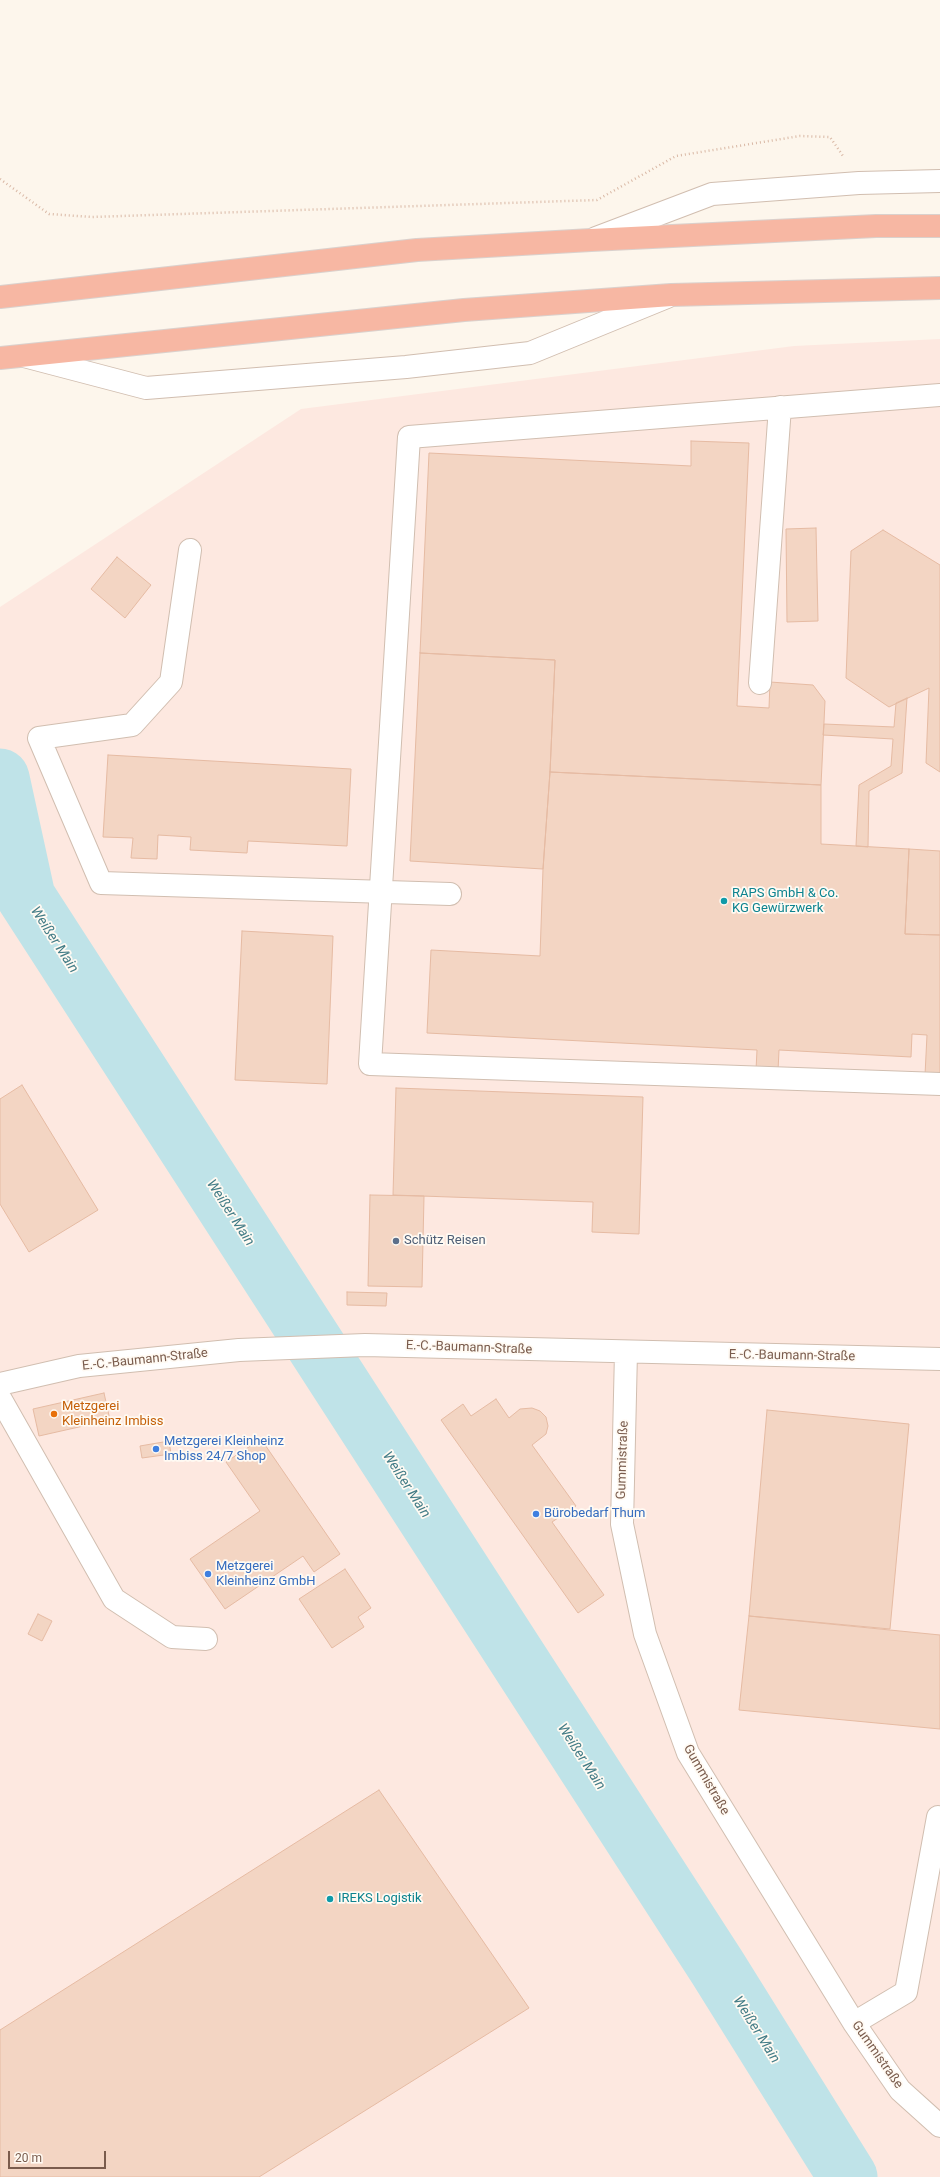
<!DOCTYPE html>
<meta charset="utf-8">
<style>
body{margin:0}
#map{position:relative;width:940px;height:2177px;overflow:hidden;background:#fdf6ec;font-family:Roboto,sans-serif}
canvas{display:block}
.scale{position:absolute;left:8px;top:2151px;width:98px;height:18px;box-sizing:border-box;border:2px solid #7a5c4d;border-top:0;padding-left:5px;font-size:12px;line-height:14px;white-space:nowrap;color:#7a5c4d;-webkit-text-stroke:3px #fffaf3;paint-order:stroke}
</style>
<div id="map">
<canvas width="940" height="2177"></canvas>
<div class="scale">20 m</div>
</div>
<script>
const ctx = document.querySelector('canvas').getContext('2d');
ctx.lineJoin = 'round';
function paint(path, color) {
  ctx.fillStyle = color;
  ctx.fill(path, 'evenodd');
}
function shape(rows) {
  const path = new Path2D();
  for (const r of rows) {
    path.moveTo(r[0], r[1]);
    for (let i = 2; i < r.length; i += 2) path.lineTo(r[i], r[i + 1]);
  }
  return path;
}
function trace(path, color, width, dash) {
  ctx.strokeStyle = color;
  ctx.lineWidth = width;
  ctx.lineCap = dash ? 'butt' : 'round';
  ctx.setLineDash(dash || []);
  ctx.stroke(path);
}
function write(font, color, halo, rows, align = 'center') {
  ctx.font = font + ' Roboto,sans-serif';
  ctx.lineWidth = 3.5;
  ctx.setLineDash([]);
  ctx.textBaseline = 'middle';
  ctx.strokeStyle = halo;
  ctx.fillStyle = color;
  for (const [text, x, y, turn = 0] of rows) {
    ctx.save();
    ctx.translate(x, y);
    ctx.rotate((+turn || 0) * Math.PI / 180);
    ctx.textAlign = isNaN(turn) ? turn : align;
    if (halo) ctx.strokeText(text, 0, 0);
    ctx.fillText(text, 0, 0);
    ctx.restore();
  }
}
const commercial = shape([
 [940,339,940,2177,0,2177,0,607,301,409,794,346]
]);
const river = shape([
 [0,778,26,897,717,1967,848,2177]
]);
const building = shape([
 [691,441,749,443,737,706,769,708,770,682,813,685,825,701,821,785,550,772,555,660,420,653,429,453,691,466,691,441],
 [816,528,818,621,787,622,786,529,816,528],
 [883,530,940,565,940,772,926,763,929,688,889,707,846,678,851,551,883,530],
 [117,557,151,585,125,618,91,589,117,557],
 [420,653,555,660,550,772,543,869,410,861,420,653],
 [907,698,902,773,869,791,868,847,856,846,859,785,891,766,893,739,823,735,824,724,894,727,896,703,907,698],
 [108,755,351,769,347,846,248,841,247,853,190,850,191,837,158,835,157,859,131,858,133,838,103,837,108,755],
 [550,772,821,785,821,844,909,849,905,934,940,935,940,1076,925,1075,927,1035,912,1034,911,1057,779,1050,778,1071,756,1070,757,1050,427,1033,431,950,540,956,543,869,550,772],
 [909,849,940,851,940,935,905,934,909,849],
 [242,931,333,936,327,1084,235,1080,242,931],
 [22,1085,98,1210,29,1252,0,1204,0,1099,22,1085],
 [396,1088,643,1097,639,1234,592,1232,593,1202,393,1195,396,1088],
 [370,1195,424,1196,422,1287,368,1286,370,1195],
 [347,1292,387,1293,386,1306,347,1305,347,1292],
 [104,1393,110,1420,39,1436,33,1409,104,1393],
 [496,1399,509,1418,520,1409,532,1408,540,1411,546,1417,548,1426,546,1434,532,1445,576,1506,552,1522,604,1595,578,1613,441,1420,463,1404,471,1416,496,1399],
 [767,1410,909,1424,890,1629,749,1616,767,1410],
 [261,1439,340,1554,314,1572,303,1556,225,1609,190,1559,260,1511,226,1462,261,1439],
 [169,1441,171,1454,142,1458,140,1446,169,1441],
 [345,1569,371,1608,358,1617,364,1627,332,1648,299,1599,345,1569],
 [38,1614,52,1621,42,1641,28,1634,38,1614],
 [749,1616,940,1635,940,1729,739,1710,749,1616],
 [379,1790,529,2008,259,2177,0,2177,0,2030,379,1790]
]);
const path = shape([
 [0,179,49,214,92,217,597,200,676,156,800,136,830,137,843,156]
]);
const minor = shape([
 [596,238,712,194,859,183,940,181],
 [24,356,146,388,406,367,530,353,667,297],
 [940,395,409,437,370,1064,940,1084],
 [190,550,171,682,132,725,39,738,101,883,450,894],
 [760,683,780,407],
 [626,1352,622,1524,645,1634,688,1753,854,2023,900,2090,940,2126],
 [0,1384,79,1366,239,1350,365,1345,940,1359],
 [0,1398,114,1599,172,1637,206,1639],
 [854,2023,906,1992,938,1817]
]);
const highway = shape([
 [0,297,417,250,591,240,876,226,940,226],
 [0,358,464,310,671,295,940,288]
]);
const markers = [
 [724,901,4,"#0f9aa8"],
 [396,1241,4,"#5c6f8a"],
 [54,1414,4,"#e8710a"],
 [156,1449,4,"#3f7fe0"],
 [536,1514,4,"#3f7fe0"],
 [208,1574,4,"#3f7fe0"],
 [330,1899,4,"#0f9aa8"]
];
const cultureNames = [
 ["RAPS GmbH & Co.",732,894],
 ["KG Gewürzwerk",732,909],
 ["IREKS Logistik",338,1899]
];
const serviceNames = [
 ["Schütz Reisen",404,1241]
];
const streetNames = [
 ["E.-C.-Baumann-Straße",469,1348,2],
 ["E.-C.-Baumann-Straße",792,1356,1],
 ["E.-C.-Baumann-Straße",145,1360,-6],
 ["Gummistraße",623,1460,-88],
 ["Gummistraße",706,1780,60],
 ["Gummistraße",877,2055,55]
];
const foodNames = [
 ["Metzgerei",62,1407],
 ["Kleinheinz Imbiss",62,1422]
];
const shopNames = [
 ["Metzgerei Kleinheinz",164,1442],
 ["Imbiss 24/7 Shop",164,1457],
 ["Bürobedarf Thum",544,1514],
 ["Metzgerei",216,1567],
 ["Kleinheinz GmbH",216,1582]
];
const waterNames = [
 ["Weißer Main",54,940,57],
 ["Weißer Main",230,1213,57],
 ["Weißer Main",406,1485,57],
 ["Weißer Main",581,1757,57],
 ["Weißer Main",756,2030,58]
];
paint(commercial, '#fde8e0');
trace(river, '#bfe3e8', 59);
paint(building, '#f3d5c3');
trace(building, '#e6bba3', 1);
trace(minor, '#d1beb0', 24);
trace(highway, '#dad1cd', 24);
trace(path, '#d9b8a5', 2.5, [1, 3]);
trace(minor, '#fff', 22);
trace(highway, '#f7b7a3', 22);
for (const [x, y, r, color] of markers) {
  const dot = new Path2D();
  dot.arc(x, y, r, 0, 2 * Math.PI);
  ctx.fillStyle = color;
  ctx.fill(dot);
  trace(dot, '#fffaf3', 1.5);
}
write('13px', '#0d838f', '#fffaf3', cultureNames, 'left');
write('13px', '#4e5e75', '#fffaf3', serviceNames, 'left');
write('13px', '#7a5c4d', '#fffaf3', streetNames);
write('13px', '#c56008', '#fffaf3', foodNames, 'left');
write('13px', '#366cbe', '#fffaf3', shopNames, 'left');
write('italic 14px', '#437c86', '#fffaf3', waterNames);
</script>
